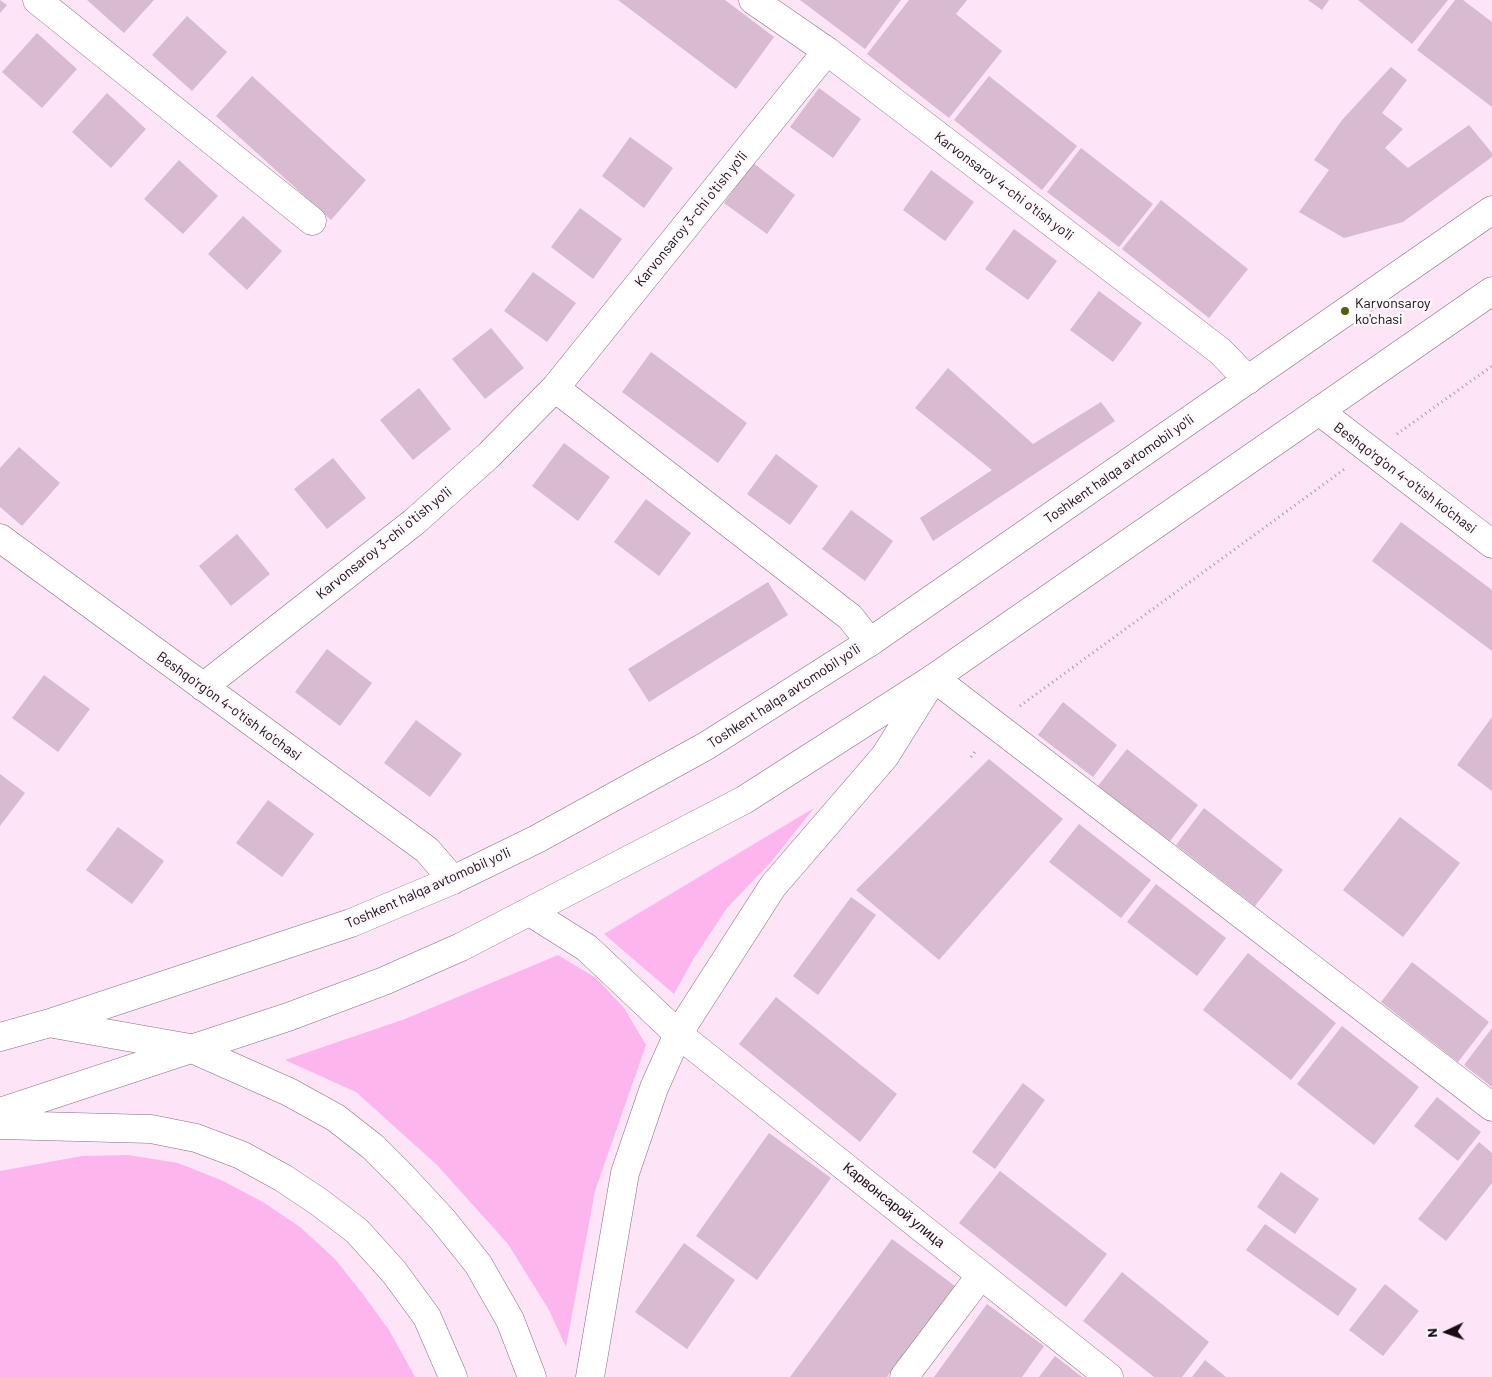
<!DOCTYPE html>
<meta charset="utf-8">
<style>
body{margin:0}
#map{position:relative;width:1492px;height:1377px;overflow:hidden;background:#fde4f7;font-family:Barlow,sans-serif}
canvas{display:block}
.north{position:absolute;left:1422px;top:1307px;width:50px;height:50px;-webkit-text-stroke:4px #fef7fc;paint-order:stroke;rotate:267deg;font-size:14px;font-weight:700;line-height:20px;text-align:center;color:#160c14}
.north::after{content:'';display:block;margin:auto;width:18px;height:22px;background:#160c14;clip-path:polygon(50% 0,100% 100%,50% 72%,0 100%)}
</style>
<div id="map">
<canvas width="1492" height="1377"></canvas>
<div class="north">N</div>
</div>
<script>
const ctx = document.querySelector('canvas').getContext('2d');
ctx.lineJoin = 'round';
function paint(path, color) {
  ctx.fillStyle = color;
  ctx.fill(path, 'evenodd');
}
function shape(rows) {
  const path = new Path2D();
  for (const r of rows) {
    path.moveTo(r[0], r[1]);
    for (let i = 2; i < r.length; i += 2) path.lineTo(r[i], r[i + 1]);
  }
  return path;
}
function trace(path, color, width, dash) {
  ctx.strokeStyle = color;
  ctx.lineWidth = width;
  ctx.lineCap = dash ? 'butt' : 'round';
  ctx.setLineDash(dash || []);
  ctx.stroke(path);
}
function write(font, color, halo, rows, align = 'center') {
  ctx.font = font + ' Barlow,sans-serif';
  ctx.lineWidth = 5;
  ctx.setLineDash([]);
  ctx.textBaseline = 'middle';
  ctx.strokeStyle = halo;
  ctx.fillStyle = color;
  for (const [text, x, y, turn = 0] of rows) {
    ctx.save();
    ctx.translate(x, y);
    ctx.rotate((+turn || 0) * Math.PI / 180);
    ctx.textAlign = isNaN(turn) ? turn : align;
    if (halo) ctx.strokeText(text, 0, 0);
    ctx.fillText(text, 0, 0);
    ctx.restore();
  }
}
const green = shape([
 [814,808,771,862,727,908,694,958,674,994,604,934],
 [558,955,596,978,624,1008,646,1045,595,1191,566,1347,549,1310,508,1244,437,1165,356,1092,285,1060,405,1019],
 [128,1155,178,1163,221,1180,263,1202,300,1227,335,1259,362,1293,389,1330,415,1377,0,1377,0,1171,82,1156]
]);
const building = shape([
 [0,0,7,5,0,13],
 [87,0,154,0,124,33],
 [618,0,725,0,774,37,736,89],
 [800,0,901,0,865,49],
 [909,0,967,0,956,14,1002,51,949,118,867,54],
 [1308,0,1329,0,1322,10],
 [1358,0,1448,0,1412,44],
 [1455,0,1463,0,1492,22,1492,107,1417,50],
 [187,16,227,52,192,91,152,55],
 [37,33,77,69,42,108,2,72],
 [1391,67,1407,80,1382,113,1403,129,1385,148,1408,168,1469,125,1492,153,1492,157,1403,222,1344,238,1299,212,1329,170,1314,160,1342,120],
 [252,76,366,180,331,220,216,116],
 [989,76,1077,146,1042,190,954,120],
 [819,88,861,119,833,158,790,127],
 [107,93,146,129,111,168,72,132],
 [630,137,673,168,644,208,602,176],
 [1081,148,1153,204,1119,247,1047,192],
 [179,160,218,196,183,234,144,199],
 [753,163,795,195,767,234,724,203],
 [931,170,974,202,945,241,903,210],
 [1161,200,1248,269,1209,318,1122,249],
 [580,208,622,239,593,279,551,247],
 [243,216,282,251,247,290,208,254],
 [1014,229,1057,261,1028,300,985,269],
 [533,272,576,303,547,342,504,311],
 [1099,291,1142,323,1113,362,1070,330],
 [491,328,524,368,485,399,452,359],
 [651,352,747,423,718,463,622,392],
 [948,368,1033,444,1101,402,1115,421,933,541,920,518,992,470,915,408],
 [419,388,451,429,413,460,380,420],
 [564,443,610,477,578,521,532,486],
 [19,447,60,483,22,526,0,507,0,468],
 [776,454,818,486,790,525,747,494],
 [333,458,366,498,327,529,294,489],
 [646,499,691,533,659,576,614,542],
 [851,510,893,541,865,581,822,549],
 [1401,522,1492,590,1492,651,1372,561],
 [237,534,270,574,231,606,199,566],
 [768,582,788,615,649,702,628,669],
 [327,649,372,683,340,726,295,692],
 [44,675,90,709,58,752,12,718],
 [1063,702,1117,745,1093,777,1038,735],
 [1492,717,1492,791,1457,765],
 [416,720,462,754,430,797,384,763],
 [1127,749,1198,805,1170,841,1098,786],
 [989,759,1063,819,939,960,856,890],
 [0,774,25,793,0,826],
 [268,800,314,834,282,877,236,843],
 [1204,808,1283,870,1255,906,1176,845],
 [1400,817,1460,863,1403,937,1343,890],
 [1079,824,1151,880,1121,918,1049,862],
 [118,827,164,861,132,904,86,870],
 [1156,884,1226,938,1197,976,1127,922],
 [851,897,876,915,818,995,793,976],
 [1248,953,1336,1023,1291,1080,1203,1010],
 [1412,962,1489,1022,1458,1062,1381,1002],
 [776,997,897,1094,860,1142,739,1044],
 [1342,1026,1419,1087,1374,1145,1297,1084],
 [1492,1028,1492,1087,1464,1065],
 [1023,1083,1045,1100,995,1169,972,1152],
 [1437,1097,1481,1132,1458,1161,1414,1126],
 [769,1133,831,1178,757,1280,696,1236],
 [1479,1142,1492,1153,1492,1183,1446,1241,1418,1219],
 [1000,1171,1107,1254,1066,1307,959,1223],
 [1281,1172,1319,1199,1295,1234,1257,1207],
 [1265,1224,1357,1289,1338,1316,1246,1250],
 [892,1239,955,1286,887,1377,790,1377],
 [684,1243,735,1280,687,1349,635,1312],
 [1122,1272,1209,1342,1182,1377,1154,1377,1083,1321],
 [1385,1284,1419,1311,1383,1356,1349,1330],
 [987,1304,1044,1346,1022,1377,934,1377],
 [1055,1356,1082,1377,1039,1377],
 [1205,1360,1226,1377,1192,1377]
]);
const path = shape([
 [1397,434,1492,366],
 [1020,706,1346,468],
 [971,757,977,749]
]);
const minor = shape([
 [37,0,312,221],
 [753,0,827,51,1220,351,1248,380],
 [555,388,850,617,870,642],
 [1319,411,1492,544],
 [0,538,427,850,453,880],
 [934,678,1492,1107],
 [203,687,414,522,489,455,555,388,827,51],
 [678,1034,1109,1377],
 [904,1377,981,1275]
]);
const highway = shape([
 [530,912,587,948,678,1034],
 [54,1024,190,1048,289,1092,336,1118,373,1147,403,1177,442,1219,478,1264,510,1320,532,1377],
 [0,1037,50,1023,351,923,453,880,537,839,706,746,870,642,1492,210],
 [0,1112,288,1017,384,981,461,947,744,800,934,678,1492,291],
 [0,1125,151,1129,196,1138,241,1155,283,1178,319,1202,357,1231,394,1272,427,1317,453,1377],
 [590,1377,625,1173,654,1088,678,1034,773,886,885,756,930,684]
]);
const markers = [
 [1345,311,5,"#4c620e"]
];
const streetNames = [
 ["Karvonsaroy 4-chi o'tish yo'li",1004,186,37],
 ["Karvonsaroy 3-chi o'tish yo'li",691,219,-51],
 ["Toshkent halqa avtomobil yo'li",1119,469,-35],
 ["Beshqo'rg'on 4-o'tish ko'chasi",1405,478,37],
 ["Karvonsaroy 3-chi o'tish yo'li",384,543,-39],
 ["Toshkent halqa avtomobil yo'li",784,696,-33],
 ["Beshqo'rg'on 4-o'tish ko'chasi",229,706,36],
 ["Toshkent halqa avtomobil yo'li",428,888,-24],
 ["Карвонсарой улица",894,1205,39]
];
const poiNames = [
 ["Karvonsaroy",1355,303],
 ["ko'chasi",1355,319]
];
paint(green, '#fdb5ee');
paint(building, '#d8bad1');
trace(minor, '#886d82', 29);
trace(highway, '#886d82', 29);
trace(path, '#aa97a6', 3, [1, 4]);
trace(minor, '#fff', 28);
trace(highway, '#fff', 28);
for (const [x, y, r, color] of markers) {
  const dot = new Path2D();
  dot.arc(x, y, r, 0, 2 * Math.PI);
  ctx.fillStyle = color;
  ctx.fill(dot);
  trace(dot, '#fef7fc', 2);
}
write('14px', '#160c14', '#fef7fc', streetNames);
write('14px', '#160c14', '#fef7fc', poiNames, 'left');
</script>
